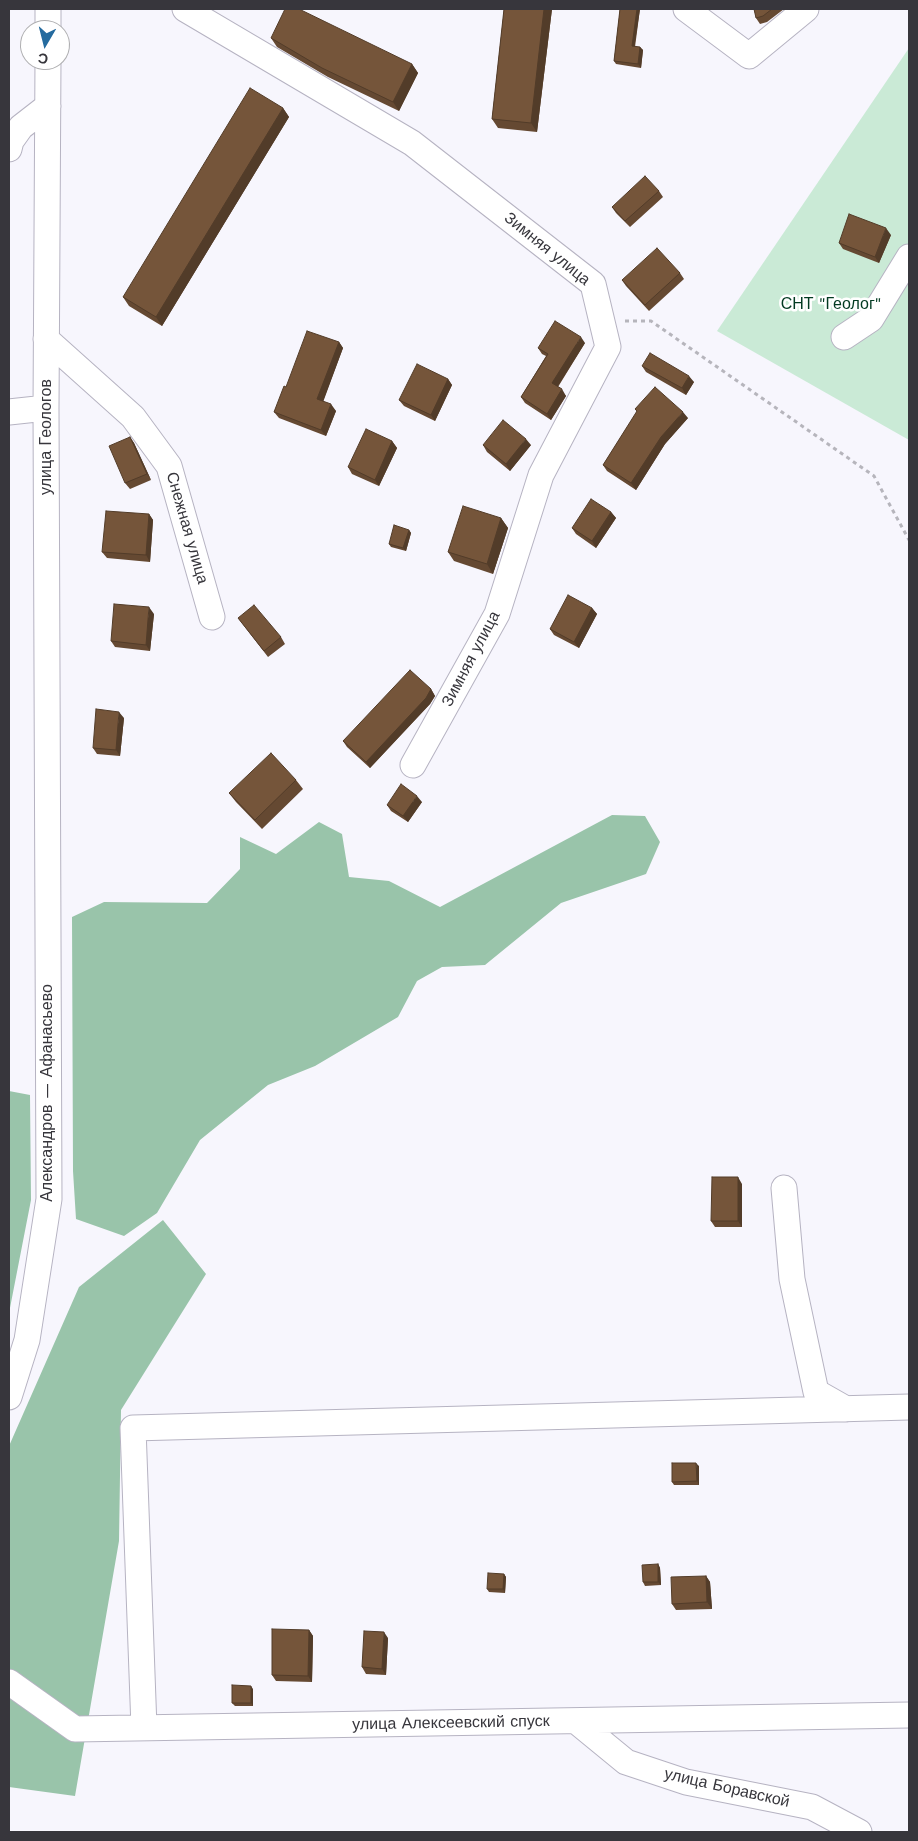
<!DOCTYPE html>
<meta charset="utf-8">
<style>
body{margin:0}
#map{position:relative;width:918px;height:1841px;overflow:hidden;background:#f7f6fd;font-family:"Work Sans",sans-serif}
canvas{display:block}
.frame{position:absolute;inset:0;border:10px solid #37363c;pointer-events:none}
.north{position:absolute;left:20px;top:20px;width:50px;height:50px;box-sizing:border-box;background:#fff;border:1px solid #afafb1;border-radius:50%;rotate:188deg;font-size:14px;font-weight:700;line-height:20px;text-align:center;color:#37363c}
.north::after{content:'';display:block;margin:auto;width:18px;height:22px;background:#256b9f;clip-path:polygon(50% 0,100% 100%,50% 72%,0 100%)}
</style>
<div id="map">
<canvas width="918" height="1841"></canvas>
<div class="frame"></div>
<div class="north">С</div>
</div>
<script>
const ctx = document.querySelector('canvas').getContext('2d');
ctx.lineJoin = 'round';
function paint(path, color) {
  ctx.fillStyle = color;
  ctx.fill(path, 'evenodd');
}
function shape(rows) {
  const path = new Path2D();
  for (const r of rows) {
    path.moveTo(r[0], r[1]);
    for (let i = 2; i < r.length; i += 2) path.lineTo(r[i], r[i + 1]);
  }
  return path;
}
function trace(path, color, width, dash) {
  ctx.strokeStyle = color;
  ctx.lineWidth = width;
  ctx.lineCap = dash ? 'butt' : 'round';
  ctx.setLineDash(dash || []);
  ctx.stroke(path);
}
function write(font, color, halo, rows, align = 'center') {
  ctx.font = font + ' "Work Sans",sans-serif';
  ctx.lineWidth = 5;
  ctx.setLineDash([]);
  ctx.textBaseline = 'middle';
  ctx.strokeStyle = halo;
  ctx.fillStyle = color;
  for (const [text, x, y, turn = 0] of rows) {
    ctx.save();
    ctx.translate(x, y);
    ctx.rotate((+turn || 0) * Math.PI / 180);
    ctx.textAlign = isNaN(turn) ? turn : align;
    if (halo) ctx.strokeText(text, 0, 0);
    ctx.fillText(text, 0, 0);
    ctx.restore();
  }
}
const green = shape([
 [909,48,909,440,717,331]
]);
const forest = shape([
 [612,815,645,816,660,842,646,874,561,903,485,965,442,967,417,981,398,1017,315,1066,268,1085,200,1140,157,1213,124,1236,76,1219,73,1171,72,917,104,902,207,903,240,869,240,837,276,854,319,822,342,834,349,877,389,881,440,907],
 [9,1091,30,1095,31,1200,9,1313],
 [163,1220,206,1274,121,1410,119,1541,75,1796,9,1787,9,1446,79,1287]
]);
const path = shape([
 [625,321,651,321,874,476,909,540]
]);
const minor = shape([
 [185,9,412,143,593,284,608,347,541,475,497,614,413,765],
 [686,9,749,56,806,9],
 [48,30,48,9],
 [9,149,11,141,21,127,48,106],
 [844,337,871,319,909,257],
 [46,339,133,417,169,466,212,617],
 [9,412,46,408],
 [784,1188,792,1279,816,1392,846,1409],
 [9,1397,27,1340,49,1199,46,408,48,60],
 [9,1682,75,1729,909,1715],
 [576,1721,626,1762,686,1782,812,1807,859,1832],
 [144,1728,133,1428,909,1407]
]);
const wall = shape([
 [504,9,552,9,537,132,498,128,492,119],
 [620,9,640,9,635,47,640,47,643,50,641,68,616,64,614,61],
 [754,9,784,9,767,22,760,24,756,18],
 [271,38,412,64,418,73,399,111,328,77,277,47],
 [283,108,289,117,162,326,129,306,123,297],
 [659,191,663,197,630,227,616,213,612,207],
 [891,235,879,263,843,249,839,243],
 [680,273,684,279,649,311,626,286,622,280],
 [339,342,343,348,323,401,336,411,326,436,279,418,274,412,286,387],
 [585,343,558,387,566,396,551,420,525,403,521,397,546,356,542,354,538,348],
 [642,366,694,382,686,395,646,372],
 [448,379,452,385,435,421,404,406,399,400],
 [635,409,688,418,665,444,636,490,607,471,603,465,637,412],
 [130,437,134,443,151,480,130,489,125,483],
 [392,441,397,448,379,486,352,474,348,467],
 [483,445,531,445,510,471,487,452],
 [611,512,616,518,596,548,576,534,572,528],
 [149,514,153,520,150,562,107,558,102,552],
 [501,518,508,528,493,574,454,561,448,552],
 [409,530,411,533,406,551,391,547,389,544],
 [592,608,597,614,579,648,554,635,550,629],
 [154,614,150,651,115,647,111,641],
 [238,618,281,637,285,644,268,657],
 [431,689,435,696,430,704,370,768,347,747,343,741],
 [124,718,120,756,97,754,93,748],
 [296,780,303,789,262,829,236,802,229,793],
 [422,802,408,822,391,811,387,805],
 [742,1184,742,1227,715,1227,711,1221],
 [699,1466,699,1485,674,1485,672,1482],
 [658,1564,660,1568,661,1585,645,1586,643,1582],
 [504,1574,506,1577,505,1593,489,1592,487,1589],
 [706,1576,710,1582,712,1609,676,1610,672,1604],
 [309,1630,313,1636,312,1682,276,1681,272,1675],
 [388,1638,386,1675,366,1674,362,1667],
 [253,1689,253,1706,235,1706,232,1703]
]);
const shadedWall = shape([
 [544,9,552,9,537,132,531,123],
 [637,9,640,9,634,49,632,46],
 [640,47,643,50,641,68,638,64],
 [412,64,418,73,399,111,393,102],
 [283,108,289,117,162,326,156,317],
 [886,228,891,235,879,263,875,257],
 [581,337,585,343,556,389,552,383],
 [339,342,343,348,322,405,317,399],
 [689,376,694,382,686,395,682,388],
 [448,379,452,385,435,421,431,415],
 [562,389,566,396,551,420,547,414],
 [331,404,336,411,326,436,321,430],
 [683,412,688,418,665,444,636,490,631,483,661,437],
 [130,437,134,443,151,480,147,474],
 [526,439,531,445,510,471,506,464],
 [392,441,397,448,379,486,375,480],
 [611,512,616,518,596,548,592,541],
 [149,514,153,520,150,562,146,555],
 [501,518,508,528,493,574,487,564],
 [409,530,411,533,406,551,403,548],
 [149,607,154,614,150,651,146,645],
 [592,608,597,614,579,648,574,642],
 [431,689,435,696,430,704,370,768,366,762],
 [119,712,124,718,120,756,116,750],
 [417,796,422,802,408,822,403,816],
 [738,1177,742,1184,742,1227,738,1221],
 [696,1463,699,1466,699,1485,697,1481],
 [658,1564,660,1568,661,1585,658,1582],
 [504,1574,506,1577,505,1593,503,1589],
 [706,1576,710,1582,712,1609,707,1602],
 [309,1630,313,1636,312,1682,308,1676],
 [384,1632,388,1638,386,1675,382,1669],
 [251,1686,253,1689,253,1706,251,1703]
]);
const building = shape([
 [285,9,299,9,412,64,393,102,322,68,271,38,285,9],
 [504,9,544,9,531,123,492,119,504,9],
 [620,9,637,9,632,46,640,47,638,64,614,61,620,9],
 [754,9,772,9,763,16,756,18,754,9],
 [250,88,283,108,156,317,123,297,250,88],
 [645,176,659,191,625,221,612,207,645,176],
 [849,214,886,228,875,257,839,243,849,214],
 [657,248,680,273,645,305,622,280,657,248],
 [555,321,581,337,552,383,562,389,547,414,521,397,548,354,538,348,555,321],
 [307,331,339,342,317,399,331,404,321,430,274,412,284,386,286,387,307,331],
 [650,353,689,376,682,388,642,366,650,353],
 [417,364,448,379,431,415,399,400,417,364],
 [655,387,683,412,661,437,631,483,603,465,637,411,635,409,655,387],
 [503,420,526,439,506,464,483,445,503,420],
 [366,429,392,441,375,480,348,467,366,429],
 [130,437,147,474,125,483,109,446,130,437],
 [591,499,611,512,592,541,572,528,591,499],
 [463,506,501,518,487,564,448,552,463,506],
 [106,511,149,514,146,555,102,552,106,511],
 [394,525,409,530,403,548,389,544,394,525],
 [568,595,592,608,574,642,550,629,568,595],
 [114,604,149,607,146,645,111,641,114,604],
 [254,605,281,637,264,651,238,618,254,605],
 [410,670,431,689,426,698,366,762,343,741,410,670],
 [96,709,119,712,116,750,93,748,96,709],
 [271,753,296,780,255,820,229,793,271,753],
 [401,784,417,796,403,816,387,805,401,784],
 [712,1177,738,1177,738,1221,711,1221,712,1177],
 [672,1463,696,1463,697,1481,672,1482,672,1463],
 [658,1564,658,1582,643,1582,642,1565,658,1564],
 [488,1573,504,1574,503,1589,487,1589,488,1573],
 [706,1576,707,1602,672,1604,671,1577,706,1576],
 [272,1629,309,1630,308,1676,272,1675,272,1629],
 [364,1631,384,1632,382,1669,362,1667,364,1631],
 [232,1685,251,1686,251,1703,232,1703,232,1685]
]);
const streetNames = [
 ["Зимняя улица",547,249,39],
 ["улица Геологов",46,437,-90],
 ["Снежная улица",187,528,74],
 ["Зимняя улица",471,659,-62],
 ["Александров — Афанасьево",47,1093,-90],
 ["улица Алексеевский спуск",451,1723,-1],
 ["улица Боравской",727,1788,13]
];
const parkNames = [
 ["СНТ \"Геолог\"",831,304]
];
paint(green, '#caead6');
paint(forest, '#99c4aa');
trace(minor, '#b6b3c2', 27);
trace(path, '#b6b5bc', 3, [4, 4]);
trace(minor, '#fff', 25);
paint(wall, '#654932');
paint(shadedWall, '#523c29');
paint(building, '#75553a');
trace(building, '#523c29', 1);
write('16px', '#37363c', '#fff', streetNames);
write('16px', '#023a21', '#fff', parkNames);
</script>
